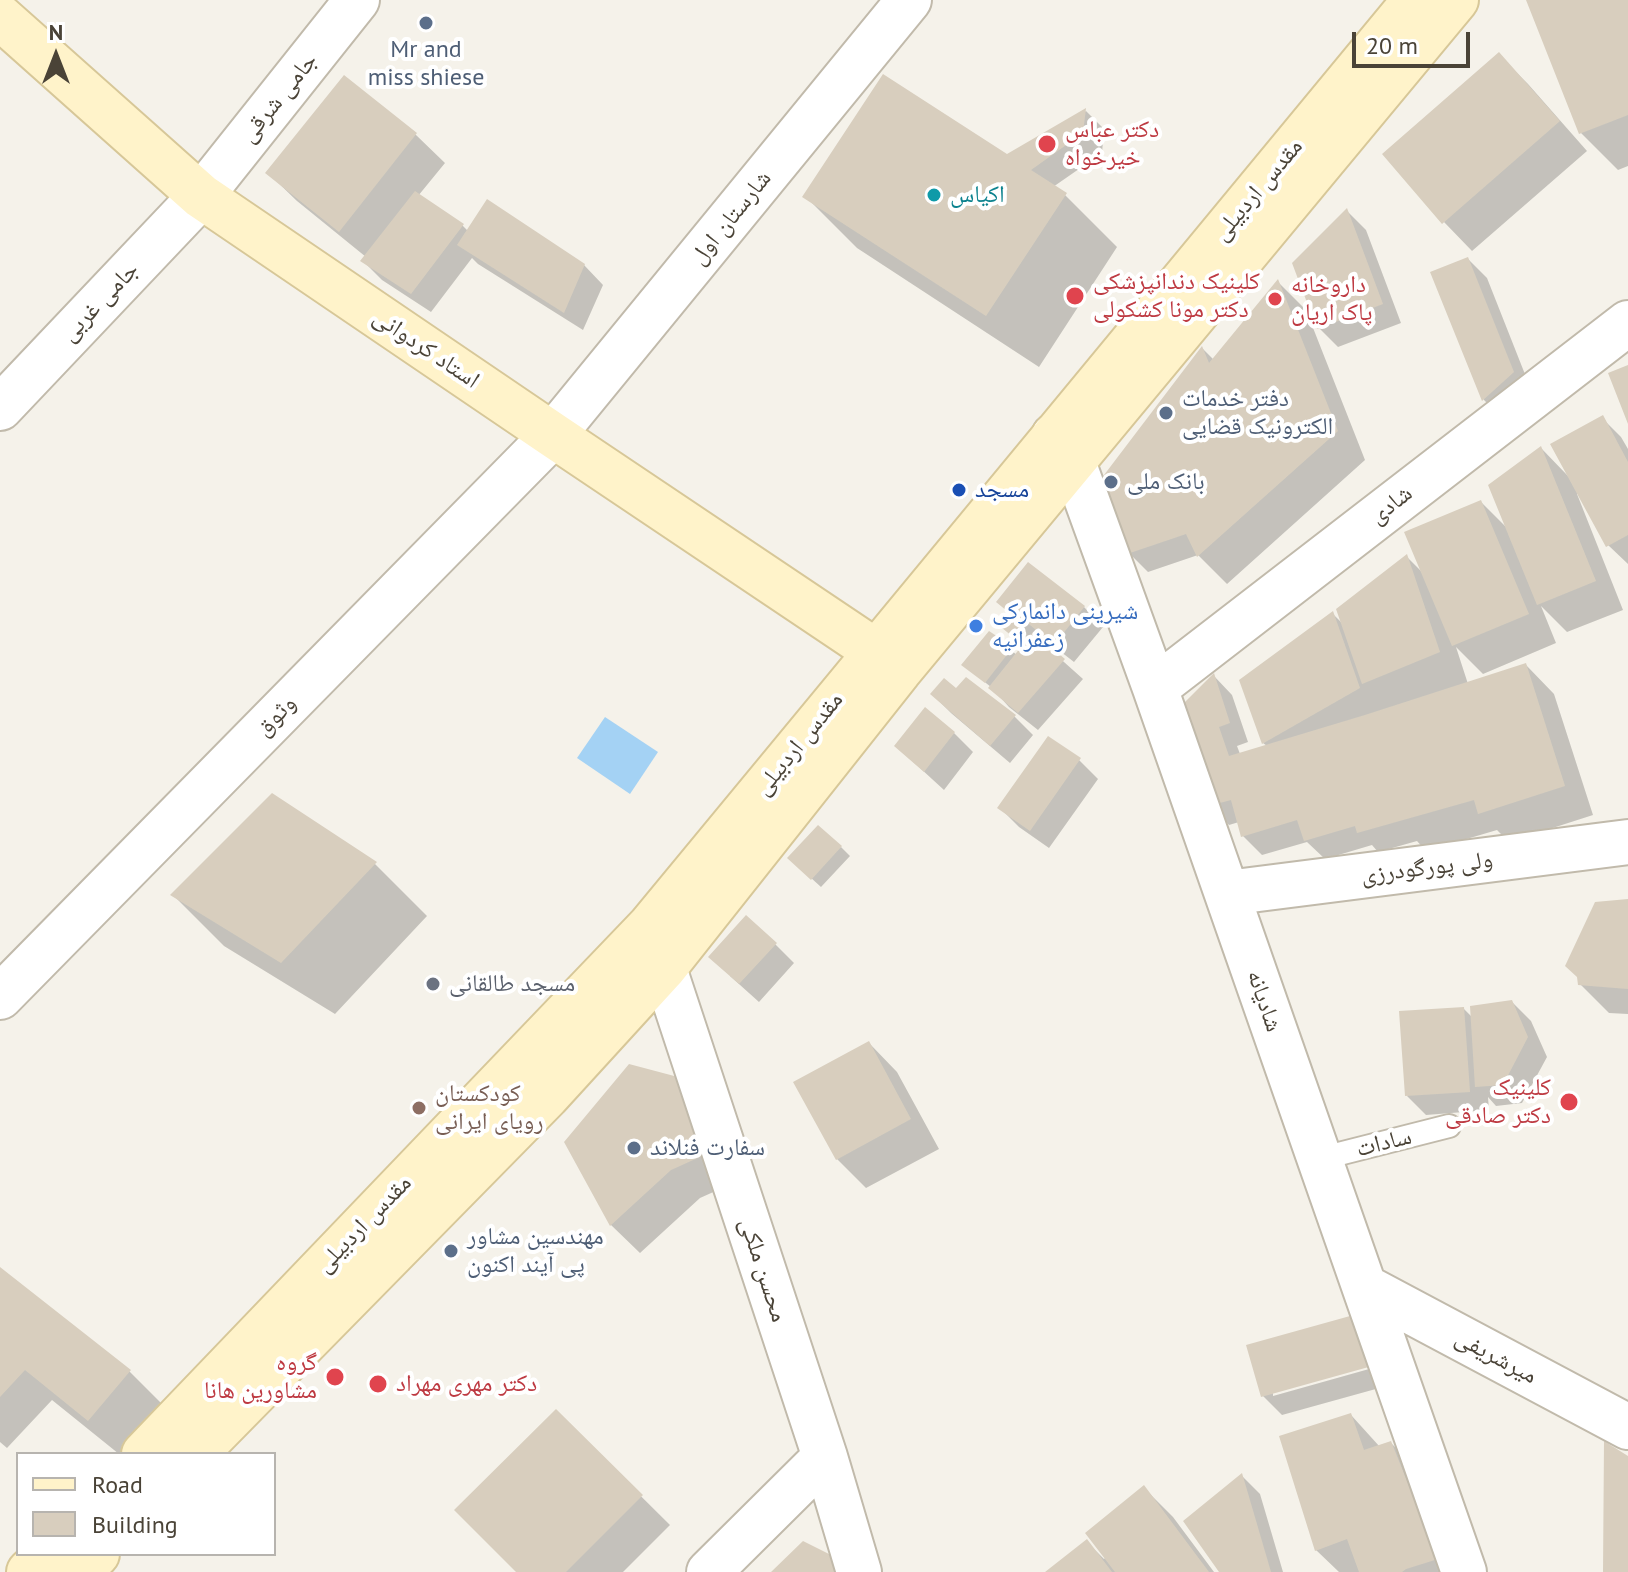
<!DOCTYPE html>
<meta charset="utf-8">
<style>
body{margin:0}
#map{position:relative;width:1628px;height:1572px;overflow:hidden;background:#f5f2ea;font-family:"PT Sans",sans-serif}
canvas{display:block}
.legend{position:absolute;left:16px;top:1452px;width:260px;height:104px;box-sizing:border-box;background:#fff;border:2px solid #b7b4af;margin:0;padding:10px 14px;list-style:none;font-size:24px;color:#4a4337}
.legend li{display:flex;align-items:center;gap:16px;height:40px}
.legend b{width:40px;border:2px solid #b7b4af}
.north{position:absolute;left:16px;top:16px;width:80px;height:80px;-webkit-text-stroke:6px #fff;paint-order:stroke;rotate:0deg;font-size:22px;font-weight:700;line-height:32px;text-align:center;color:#4a4337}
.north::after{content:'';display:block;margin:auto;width:28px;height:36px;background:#4a4337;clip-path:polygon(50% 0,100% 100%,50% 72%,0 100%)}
.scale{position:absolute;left:1352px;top:32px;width:118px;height:36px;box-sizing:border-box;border:4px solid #4a4337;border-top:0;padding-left:10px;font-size:24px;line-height:28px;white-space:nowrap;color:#4a4337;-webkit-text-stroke:6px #fff;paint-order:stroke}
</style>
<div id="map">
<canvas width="1628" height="1572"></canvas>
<ul class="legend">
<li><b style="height:10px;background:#fff3ca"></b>Road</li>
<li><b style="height:22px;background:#d8cebe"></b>Building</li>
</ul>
<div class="north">N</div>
<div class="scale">20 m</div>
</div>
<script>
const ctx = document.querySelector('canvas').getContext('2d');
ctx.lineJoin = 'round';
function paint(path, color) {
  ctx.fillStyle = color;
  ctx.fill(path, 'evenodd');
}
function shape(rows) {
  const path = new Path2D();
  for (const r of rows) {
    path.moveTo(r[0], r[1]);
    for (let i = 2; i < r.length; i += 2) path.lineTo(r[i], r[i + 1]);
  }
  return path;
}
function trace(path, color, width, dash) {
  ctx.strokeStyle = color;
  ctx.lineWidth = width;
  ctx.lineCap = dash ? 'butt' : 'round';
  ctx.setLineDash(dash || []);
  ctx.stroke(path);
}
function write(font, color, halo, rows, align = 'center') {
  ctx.font = font + ' "PT Sans","Noto Naskh Arabic",sans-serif';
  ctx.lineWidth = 8;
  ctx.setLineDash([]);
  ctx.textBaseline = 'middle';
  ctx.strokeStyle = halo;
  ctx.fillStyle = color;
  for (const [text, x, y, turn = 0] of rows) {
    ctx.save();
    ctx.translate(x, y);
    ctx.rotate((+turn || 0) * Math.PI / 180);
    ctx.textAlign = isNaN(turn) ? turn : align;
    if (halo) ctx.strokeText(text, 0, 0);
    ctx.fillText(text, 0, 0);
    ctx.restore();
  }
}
const water = shape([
 [605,717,658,752,630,794,577,758]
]);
const shadow = shape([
 [1528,0,1628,0,1628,166,1618,170,1581,133],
 [1499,55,1528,84,1587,151,1472,251,1444,222],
 [344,78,416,135,445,163,418,196,462,225,468,231,584,265,603,285,583,330,478,264,472,258,431,312,382,280,363,261,366,257,297,201,268,173],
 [1086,111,1104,129,1102,153,1053,187,1065,195,1117,247,1039,367,857,248,805,196,1015,162],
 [1347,211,1366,230,1401,323,1338,347,1319,328],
 [1468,259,1487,278,1532,392,1503,419,1484,400,1433,273],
 [1278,282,1306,310,1365,460,1227,584,1198,555,1148,572,1129,553,1203,349,1214,360],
 [1602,418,1621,437,1628,449,1628,564,1608,545,1579,493,1577,494,1623,610,1567,632,1541,606,1556,643,1483,674,1456,647,1468,684,1526,665,1554,694,1593,815,1509,842,1497,830,1426,851,1417,841,1378,852,1372,845,1325,859,1307,842,1262,855,1243,836,1239,822,1229,825,1210,805,1214,676,1232,695,1248,742,1237,746,1240,754,1267,746,1263,743,1333,614,1344,625,1407,557,1423,573,1481,502,1509,530,1541,448,1568,476],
 [1084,607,1103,627,1074,662,1038,634,1036,637,1083,679,1038,730,1009,707,991,687,963,665,990,634,1017,655,1024,647,1000,624,1009,612],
 [932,694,1014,716,1033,735,1010,763,951,713],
 [954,733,973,752,944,790,896,746],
 [1079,760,1098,779,1049,848,1019,827,1000,808],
 [272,795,375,864,427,916,335,1014,224,946,173,895],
 [841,847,850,856,821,887,799,867],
 [1628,901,1628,1014,1609,1013,1580,984],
 [775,944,794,963,759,1002,730,976],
 [1512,1002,1531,1021,1547,1057,1522,1103,1496,1106,1488,1097,1489,1110,1426,1115,1407,1096,1464,1009,1473,1018],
 [869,1043,897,1072,939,1149,866,1188,837,1159],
 [677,1079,729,1185,700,1198,640,1253,611,1225,567,1142],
 [0,1269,129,1371,181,1423,156,1454,119,1454,52,1400,7,1448,0,1442],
 [1368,1313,1387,1332,1401,1382,1282,1415,1263,1396,1249,1346],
 [1392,1358,1394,1362,1273,1396,1273,1392],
 [556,1412,670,1525,623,1572,519,1572],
 [1351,1415,1380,1447,1391,1443,1420,1472,1459,1572,1339,1572,1316,1550],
 [1242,1476,1260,1494,1283,1572,1222,1572],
 [1144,1488,1173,1517,1214,1572,1050,1572,1087,1542,1104,1559,1106,1557]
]);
const building = shape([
 [1526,0,1628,0,1628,115,1579,134],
 [1499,52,1560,121,1442,224,1382,154],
 [883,74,1007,154,1086,108,1083,133,1031,170,1067,193,986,316,802,197],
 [344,75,417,133,339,232,265,173],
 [415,191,464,224,411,294,360,261],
 [487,199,585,264,564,313,457,245],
 [1347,208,1383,304,1317,329,1292,263],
 [1468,257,1514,372,1482,401,1430,272],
 [1278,279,1338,431,1197,557,1186,534,1127,554,1101,479,1202,346,1209,363],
 [1628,365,1628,424,1608,373],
 [1603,415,1628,462,1628,535,1606,547,1550,444],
 [1541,446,1596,581,1537,605,1488,485],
 [1481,500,1529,614,1452,646,1404,532],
 [1407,554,1440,652,1362,684,1336,609],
 [1028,562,1085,606,1054,645,1024,620,1012,636,997,624,1007,611,996,602],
 [1333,611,1360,688,1262,744,1239,680],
 [989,631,1013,647,985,683,961,665],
 [1033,632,1065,659,1018,713,988,688],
 [1526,663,1565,786,1478,814,1474,800,1357,833,1355,826,1304,841,1297,820,1241,837,1231,800,1208,806,1178,709,1214,673,1230,723,1219,727,1229,756,1365,715],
 [966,677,1016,715,990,746,930,694,944,678,956,688],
 [925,707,955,732,924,772,894,746],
 [1048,736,1081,758,1030,831,997,808],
 [272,793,377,862,281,963,170,895],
 [818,825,842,846,811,880,787,858],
 [1628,899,1628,989,1578,985,1577,977,1565,966,1595,902],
 [746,915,777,943,739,984,708,957],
 [1512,1000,1528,1037,1503,1085,1475,1087,1470,1006],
 [1464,1007,1470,1092,1405,1096,1399,1011],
 [869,1041,911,1119,836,1160,793,1082],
 [629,1064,678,1077,702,1156,671,1170,610,1226,564,1142],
 [0,1267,131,1370,88,1421,25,1370,0,1397],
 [1368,1311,1383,1363,1261,1397,1246,1345],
 [556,1409,643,1495,566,1572,516,1572,454,1510],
 [1351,1413,1364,1450,1391,1441,1438,1559,1406,1569,1402,1572,1359,1572,1347,1539,1315,1551,1279,1436],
 [1604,1441,1628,1456,1628,1572,1603,1572],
 [1242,1473,1271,1572,1219,1572,1183,1521],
 [1144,1485,1209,1572,1115,1572,1085,1533],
 [1087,1539,1112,1572,1045,1572],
 [803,1541,837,1558,840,1572,771,1572]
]);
const lane = shape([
 [1319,1159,1449,1126]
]);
const street = shape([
 [0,408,201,196,357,0],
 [1054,436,1073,462,1155,688,1464,1572],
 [1155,688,1628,323],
 [1227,893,1628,842],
 [653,935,825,1457,859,1572],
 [0,997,553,435,909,0],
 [1365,1287,1628,1427],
 [709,1572,825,1457]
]);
const secondary = shape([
 [0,17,201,196,553,435,875,651],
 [144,1454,650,926,1415,0],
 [195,1454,547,1096,663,969,899,671,1456,0],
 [29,1572,48,1554],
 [79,1572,97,1554]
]);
const markers = [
 [426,23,8,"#5c6f8a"],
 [1047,144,10,"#e0444e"],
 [934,195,8,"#0f9aa8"],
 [1075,296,10,"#e0444e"],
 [1275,299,8,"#e0444e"],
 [1166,413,8,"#5c6f8a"],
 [1111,482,8,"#5c6f8a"],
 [959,490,8,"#1a4fb4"],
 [976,626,8,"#3f7fe0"],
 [433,984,8,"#6b7280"],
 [1569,1102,10,"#e0444e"],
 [419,1108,8,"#8d6e63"],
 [634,1148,8,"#5c6f8a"],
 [451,1251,8,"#5c6f8a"],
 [335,1377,10,"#e0444e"],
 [378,1384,10,"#e0444e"]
];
const serviceNames = [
 ["Mr and",426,50,"center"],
 ["miss shiese",426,78,"center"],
 ["دفتر خدمات",1182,399],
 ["الکترونیک قضایی",1182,427],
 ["بانک ملی",1127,482],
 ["سفارت فنلاند",650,1148],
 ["مهندسین مشاور",467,1237],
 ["پی آیند اکنون",467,1265]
];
const streetNames = [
 ["جامی شرقی",279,98,-51],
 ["مقدس اردبیلی",1258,190,-50],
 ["شارستان اول",731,218,-51],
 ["جامی غربی",100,302,-46],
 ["استاد کردوانی",426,349,34],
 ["شادی",1391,505,-38],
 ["وثوق",276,716,-45],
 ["مقدس اردبیلی",799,744,-51],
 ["ولی پورگودرزی",1427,868,-7],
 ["شادیانه",1264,1001,71],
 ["سادات",1384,1143,-14],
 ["مقدس اردبیلی",364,1224,-46],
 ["محسن ملکی",763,1270,72],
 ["میرشریفی",1496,1357,28]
];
const healthNames = [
 ["دکتر عباس",1065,130],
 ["خیرخواه",1065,158],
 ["کلینیک دندانپزشکی",1093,282],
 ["دکتر مونا کشکولی",1093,310],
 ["داروخانه",1291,285],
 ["پاک اریان",1291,313],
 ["کلینیک",1551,1088,"right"],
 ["دکتر صادقی",1551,1116,"right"],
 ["گروه",317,1363,"right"],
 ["مشاورین هانا",317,1391,"right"],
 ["دکتر مهری مهراد",396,1384]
];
const cultureNames = [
 ["اکیاس",950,195]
];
const transitNames = [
 ["مسجد",975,490]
];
const shopNames = [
 ["شیرینی دانمارکی",992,612],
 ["زعفرانیه",992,640]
];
const worshipNames = [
 ["مسجد طالقانی",449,984]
];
const educationNames = [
 ["کودکستان",435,1094],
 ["رویای ایرانی",435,1122]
];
paint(water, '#a4d2f4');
paint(shadow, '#0003');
paint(building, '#d8cebe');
trace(lane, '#c1baab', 26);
trace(street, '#c1baab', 48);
trace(secondary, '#d7c798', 48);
trace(lane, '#fff', 22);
trace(street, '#fff', 44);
trace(secondary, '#fff3ca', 44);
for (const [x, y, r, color] of markers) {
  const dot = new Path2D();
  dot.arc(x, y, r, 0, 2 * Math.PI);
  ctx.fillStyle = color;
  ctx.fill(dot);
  trace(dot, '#fff', 3);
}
write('24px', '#4e5e75', '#fff', serviceNames, 'left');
write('24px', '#4a4337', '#fff', streetNames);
write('24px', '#be3a42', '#fff', healthNames, 'left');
write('24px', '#0d838f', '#fff', cultureNames, 'left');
write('24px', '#164399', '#fff', transitNames, 'left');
write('24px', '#366cbe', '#fff', shopNames, 'left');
write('24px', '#5b616d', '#fff', worshipNames, 'left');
write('24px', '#785e54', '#fff', educationNames, 'left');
</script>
